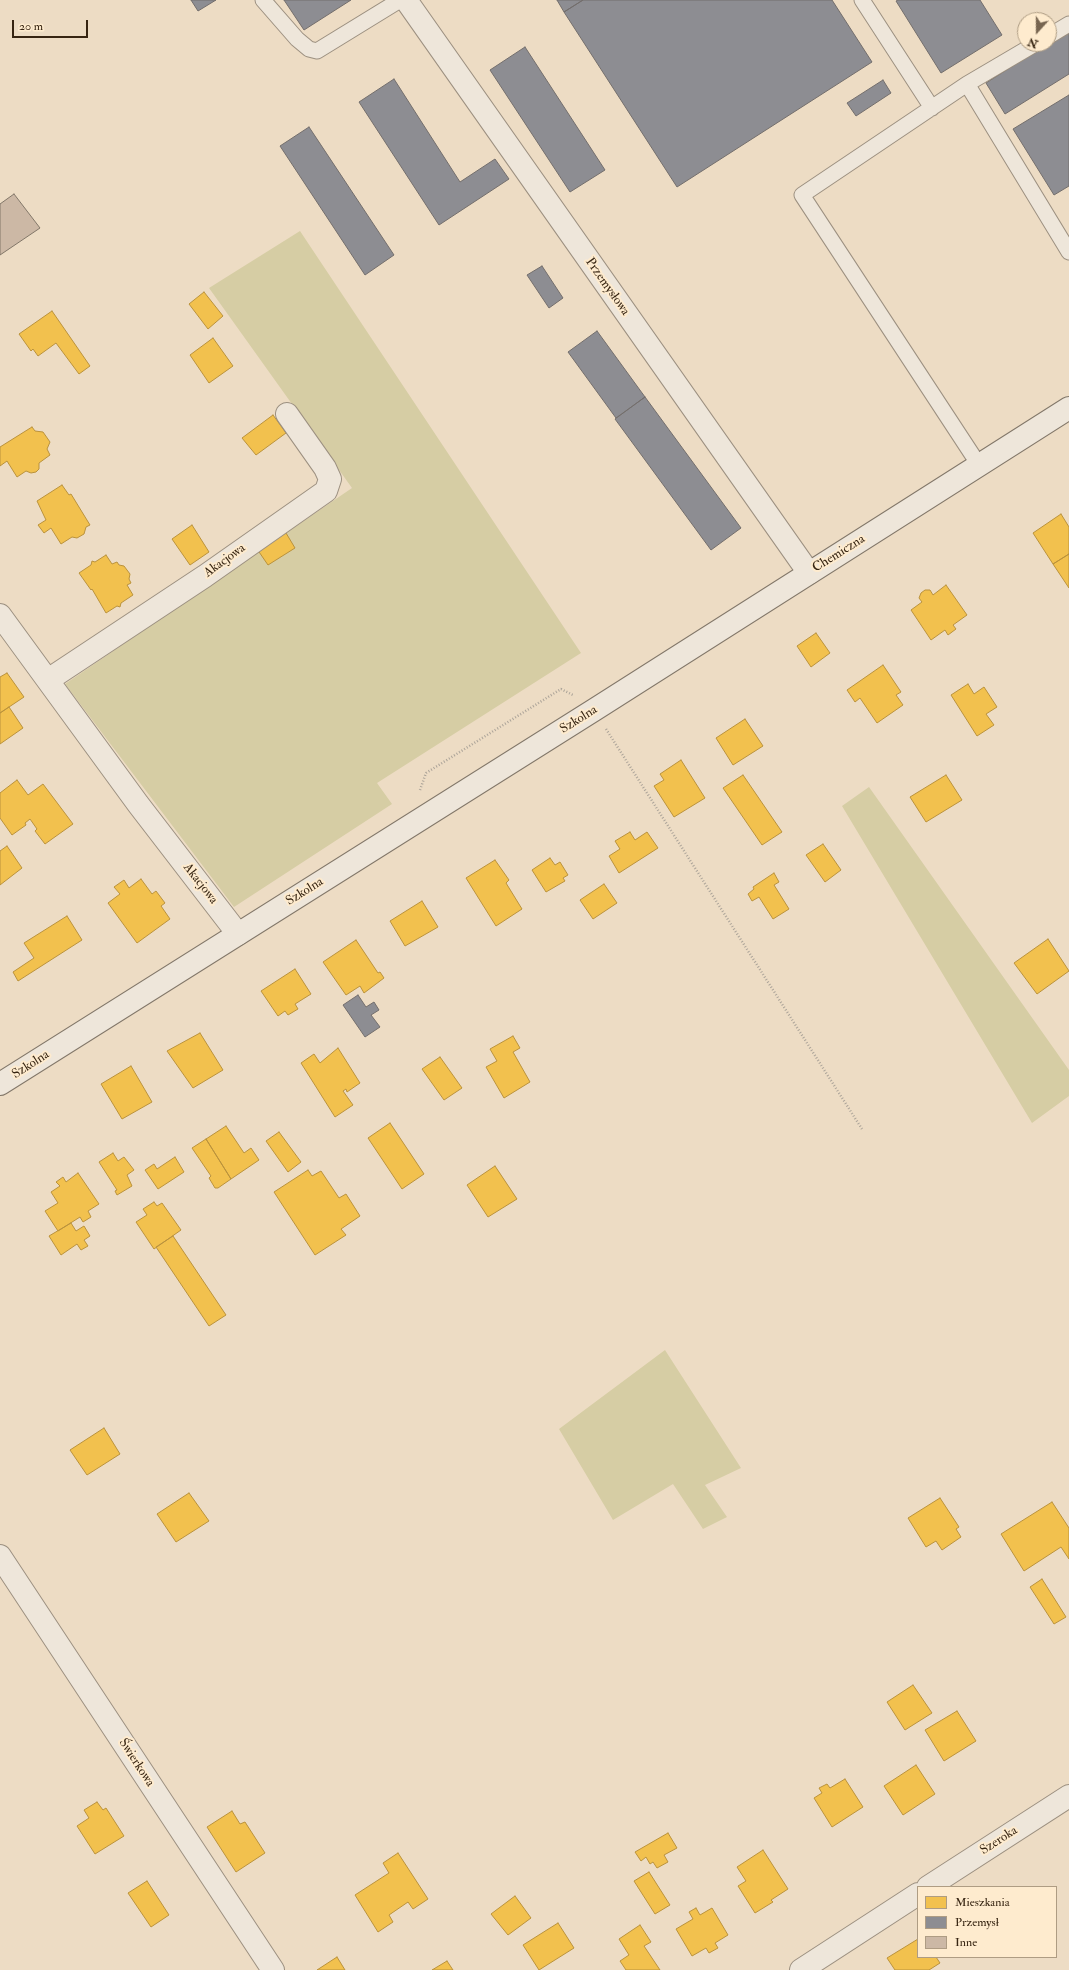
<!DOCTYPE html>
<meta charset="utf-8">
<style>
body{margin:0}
#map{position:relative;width:1069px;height:1970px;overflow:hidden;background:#eddcc4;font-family:"IM FELL Double Pica",serif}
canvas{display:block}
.legend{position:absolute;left:917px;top:1886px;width:140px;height:72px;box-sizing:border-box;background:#feebce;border:1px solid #ae9c83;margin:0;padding:5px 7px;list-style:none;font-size:12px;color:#372512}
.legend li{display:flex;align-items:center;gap:8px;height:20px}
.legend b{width:20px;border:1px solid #ae9c83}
.north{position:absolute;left:1017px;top:12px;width:40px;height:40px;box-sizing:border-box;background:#feebce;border:1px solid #ae9c83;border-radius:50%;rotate:201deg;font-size:11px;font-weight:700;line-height:16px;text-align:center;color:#372512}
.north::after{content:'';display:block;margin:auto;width:14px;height:18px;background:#776550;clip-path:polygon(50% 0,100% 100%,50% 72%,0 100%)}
.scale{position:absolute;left:12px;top:20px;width:76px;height:18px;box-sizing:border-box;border:2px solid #372512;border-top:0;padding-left:5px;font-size:12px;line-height:14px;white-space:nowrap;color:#372512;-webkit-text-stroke:3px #feebce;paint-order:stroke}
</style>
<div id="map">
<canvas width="1069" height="1970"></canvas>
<ul class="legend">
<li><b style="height:11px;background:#f2c14e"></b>Mieszkania</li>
<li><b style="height:11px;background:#8d8d92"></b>Przemysł</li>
<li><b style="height:11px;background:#ccb8a5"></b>Inne</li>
</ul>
<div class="north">N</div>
<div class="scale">20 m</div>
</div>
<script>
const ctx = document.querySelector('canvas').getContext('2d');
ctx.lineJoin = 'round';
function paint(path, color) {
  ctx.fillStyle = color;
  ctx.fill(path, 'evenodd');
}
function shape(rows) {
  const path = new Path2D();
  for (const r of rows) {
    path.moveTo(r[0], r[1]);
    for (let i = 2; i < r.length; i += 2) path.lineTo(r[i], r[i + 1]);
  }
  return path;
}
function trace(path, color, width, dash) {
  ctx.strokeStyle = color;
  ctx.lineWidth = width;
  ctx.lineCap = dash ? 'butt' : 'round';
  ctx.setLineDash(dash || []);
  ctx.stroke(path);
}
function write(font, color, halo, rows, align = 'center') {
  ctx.font = font + ' "IM FELL Double Pica",serif';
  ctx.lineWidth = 4;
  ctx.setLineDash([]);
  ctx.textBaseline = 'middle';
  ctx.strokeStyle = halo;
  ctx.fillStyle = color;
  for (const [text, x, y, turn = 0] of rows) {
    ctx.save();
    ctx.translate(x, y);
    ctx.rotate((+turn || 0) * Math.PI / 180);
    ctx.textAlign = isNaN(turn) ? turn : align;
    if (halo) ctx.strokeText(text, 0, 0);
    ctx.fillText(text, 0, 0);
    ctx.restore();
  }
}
const green = shape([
 [300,231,581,653,377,783,392,804,234,907,65,684,352,488,209,288],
 [869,787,1069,1070,1069,1096,1032,1123,842,806],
 [665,1350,741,1468,705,1485,727,1517,703,1529,673,1484,613,1520,559,1429]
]);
const homes = shape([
 [204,292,223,316,208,329,189,304,204,292],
 [52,311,90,366,79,374,56,343,38,356,33,349,31,351,19,334,52,311],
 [213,338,233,366,209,383,190,355,213,338],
 [273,415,286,433,256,455,242,438,273,415],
 [32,427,35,431,43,432,50,442,47,449,50,455,39,463,39,469,36,472,31,473,26,471,17,477,7,461,0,466,0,447,32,427],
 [62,485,69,495,71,494,90,525,86,527,84,534,77,538,72,537,61,544,51,528,44,533,38,525,46,520,37,501,62,485],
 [1061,514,1069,527,1069,554,1053,564,1033,533,1061,514],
 [192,525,209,552,190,565,172,539,192,525],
 [283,528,295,548,268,565,255,546,283,528],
 [1069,554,1069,588,1053,564,1069,554],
 [106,555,112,564,117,562,119,565,124,566,130,574,129,579,131,583,127,585,133,595,121,603,120,607,117,606,106,613,92,589,91,590,79,573,91,565,92,561,95,562,106,555],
 [946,585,967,615,953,625,956,629,948,635,945,630,931,640,911,610,922,602,919,598,921,593,925,590,930,590,933,595,946,585],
 [816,633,830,653,811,667,797,646,816,633],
 [883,665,901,692,896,695,903,705,877,723,860,698,855,702,847,690,883,665],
 [7,673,24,697,0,713,0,677,7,673],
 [968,684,974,694,984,687,997,707,986,714,994,725,977,736,951,695,968,684],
 [9,707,23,728,0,744,0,713,9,707],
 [745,719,763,746,733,765,716,738,745,719],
 [681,760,705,798,674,817,654,786,664,780,660,774,681,760],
 [743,775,782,832,762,845,723,788,743,775],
 [946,775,962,800,926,822,910,797,946,775],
 [17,780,28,795,43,784,73,824,45,844,35,831,37,829,30,819,25,823,26,825,12,835,0,818,0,793,17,780],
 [630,832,635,840,647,832,658,848,619,873,609,856,620,849,615,841,630,832],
 [823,844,841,870,825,882,806,855,823,844],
 [7,846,22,868,0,885,0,851,7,846],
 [550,858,555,865,560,862,568,875,563,878,565,881,546,892,532,870,550,858],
 [495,860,509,880,506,883,522,909,496,926,466,878,495,860],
 [774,873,779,882,774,885,789,909,773,919,759,897,752,901,748,894,754,889,753,887,774,873],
 [141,879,152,894,156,891,165,903,161,906,170,919,137,943,108,903,120,894,114,887,124,880,129,888,141,879],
 [604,884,617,903,593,919,580,900,604,884],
 [422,901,438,927,405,946,390,921,422,901],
 [67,916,82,940,18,981,13,972,34,958,24,943,67,916],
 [1048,939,1069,971,1037,994,1014,963,1048,939],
 [356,940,378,973,380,972,384,978,364,993,360,986,346,995,323,962,356,940],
 [295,969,311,994,295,1004,298,1009,288,1015,285,1011,278,1016,261,991,295,969],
 [200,1033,223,1070,193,1088,167,1051,200,1033],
 [513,1036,520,1048,513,1052,530,1082,504,1098,486,1067,497,1061,490,1049,513,1036],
 [338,1048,360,1083,347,1092,346,1089,343,1091,353,1105,335,1117,301,1063,314,1054,320,1063,338,1048],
 [440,1057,462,1088,444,1100,422,1069,440,1057],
 [131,1066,152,1102,122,1119,101,1084,131,1066],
 [390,1123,424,1174,402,1189,368,1138,390,1123],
 [226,1126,244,1153,251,1148,259,1160,231,1179,206,1139,226,1126],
 [279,1132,301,1162,288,1172,266,1141,279,1132],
 [206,1139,231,1179,218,1188,215,1188,209,1178,211,1176,192,1148,206,1139],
 [113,1153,118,1161,124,1157,134,1170,127,1175,132,1186,117,1195,115,1191,117,1190,99,1162,113,1153],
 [175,1157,184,1172,158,1189,145,1170,154,1164,157,1169,175,1157],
 [495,1166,517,1199,488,1217,467,1185,495,1166],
 [308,1170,312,1176,321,1171,339,1198,346,1194,360,1216,341,1229,346,1235,315,1255,274,1192,308,1170],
 [78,1173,99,1204,88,1211,91,1217,83,1222,80,1217,58,1231,45,1211,58,1203,51,1192,60,1186,56,1182,63,1177,66,1182,78,1173],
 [154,1202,157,1206,162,1203,181,1230,154,1249,136,1222,147,1215,143,1209,154,1202],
 [71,1223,76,1231,84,1226,90,1236,84,1240,88,1246,81,1250,77,1244,61,1255,49,1236,71,1223],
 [173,1236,226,1315,209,1326,156,1247,173,1236],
 [104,1428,120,1454,87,1475,70,1450,104,1428],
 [189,1493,209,1521,176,1542,157,1514,189,1493],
 [940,1498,959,1527,956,1529,961,1537,942,1550,936,1541,926,1547,908,1518,940,1498],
 [1052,1502,1069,1528,1069,1559,1061,1547,1024,1571,1001,1534,1052,1502],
 [1042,1579,1066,1617,1054,1624,1030,1587,1042,1579],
 [913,1685,932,1713,905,1730,887,1702,913,1685],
 [957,1711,976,1741,944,1761,925,1730,957,1711],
 [916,1765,935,1794,903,1815,884,1786,916,1765],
 [845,1779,863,1807,832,1827,814,1798,822,1793,819,1788,827,1784,830,1788,845,1779],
 [97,1802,103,1810,106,1808,124,1836,95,1854,77,1826,89,1818,84,1810,97,1802],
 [232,1811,240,1824,245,1822,265,1853,236,1872,207,1827,232,1811],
 [668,1833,677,1848,664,1855,668,1862,657,1868,653,1862,650,1864,646,1857,641,1861,635,1852,668,1833],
 [763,1850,788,1889,771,1900,773,1902,755,1913,738,1886,746,1881,737,1867,763,1850],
 [398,1853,428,1899,413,1909,408,1902,389,1915,393,1922,378,1932,355,1895,389,1873,383,1863,398,1853],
 [649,1872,670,1905,655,1914,634,1881,649,1872],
 [147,1881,169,1915,151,1927,128,1893,147,1881],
 [515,1896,531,1918,508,1935,491,1914,515,1896],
 [696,1908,700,1915,712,1908,728,1935,715,1943,718,1948,709,1953,706,1948,692,1956,676,1929,693,1919,689,1912,696,1908],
 [558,1923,574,1948,539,1970,523,1945,558,1923],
 [640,1925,651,1942,644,1946,660,1970,626,1970,620,1961,629,1955,619,1939,640,1925],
 [918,1939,918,1957,936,1957,940,1963,929,1970,895,1970,887,1958,918,1939],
 [337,1957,345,1970,317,1970,337,1957],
 [447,1961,453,1970,432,1970,447,1961]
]);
const industry = shape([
 [191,0,216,0,198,11,191,0],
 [284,0,351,0,304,30,284,0],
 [557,0,583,0,564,12,557,0],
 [583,0,832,0,872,62,677,187,564,12,583,0],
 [898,0,980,0,1002,35,941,73,896,1,898,0],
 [1069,30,1069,74,1005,114,986,83,1069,30],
 [525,47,605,170,570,192,490,70,525,47],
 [394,79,460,182,495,159,509,179,439,225,359,102,394,79],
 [883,80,891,93,856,116,847,103,883,80],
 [1069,95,1069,186,1054,195,1013,129,1069,95],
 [309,127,394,255,365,275,280,146,309,127],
 [542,266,563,298,549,308,527,275,542,266],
 [597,331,645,397,616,418,568,352,597,331],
 [645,397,741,528,711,550,615,419,645,397],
 [358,995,366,1007,374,1002,379,1010,371,1015,380,1027,365,1037,343,1005,358,995]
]);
const building = shape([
 [14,194,40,228,0,255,0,204,14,194]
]);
const path = shape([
 [606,729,862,1129],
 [420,790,426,773,561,689,573,695]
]);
const lane = shape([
 [263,0,297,39,309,49,317,51,400,0],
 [862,0,932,108],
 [1049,36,1069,24],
 [967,84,1069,252],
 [979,465,802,195,967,84,1035,44]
]);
const street = shape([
 [406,0,809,573],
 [0,615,138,804,238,934],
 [48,680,205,576,326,491,330,479,325,468,287,414],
 [0,1556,273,1970],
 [928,1887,1069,1796],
 [801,1970,918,1894]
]);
const secondary = shape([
 [0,1084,594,710,1069,408]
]);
const streetNames = [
 ["Przemysłowa",607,287,55],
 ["Chemiczna",839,554,-32],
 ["Akacjowa",225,561,-36],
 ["Szkolna",579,720,-32],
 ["Akacjowa",200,884,52],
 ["Szkolna",305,892,-32],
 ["Szkolna",31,1065,-33],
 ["Świerkowa",136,1763,57],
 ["Szeroka",999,1841,-33]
];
paint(green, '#d6cda4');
paint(homes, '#f2c14e');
trace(homes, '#ba923c', 1);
paint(industry, '#8d8d92');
trace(industry, '#736e6c', 1);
paint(building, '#ccb8a5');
trace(building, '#827769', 1);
trace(lane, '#9c9080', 17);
trace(street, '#9c9080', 24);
trace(secondary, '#827769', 24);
trace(path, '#aca499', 2.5, [1, 2]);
trace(lane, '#eee6da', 15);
trace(street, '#eee6da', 22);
trace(secondary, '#eee6da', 22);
write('13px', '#372512', '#feebce', streetNames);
</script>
